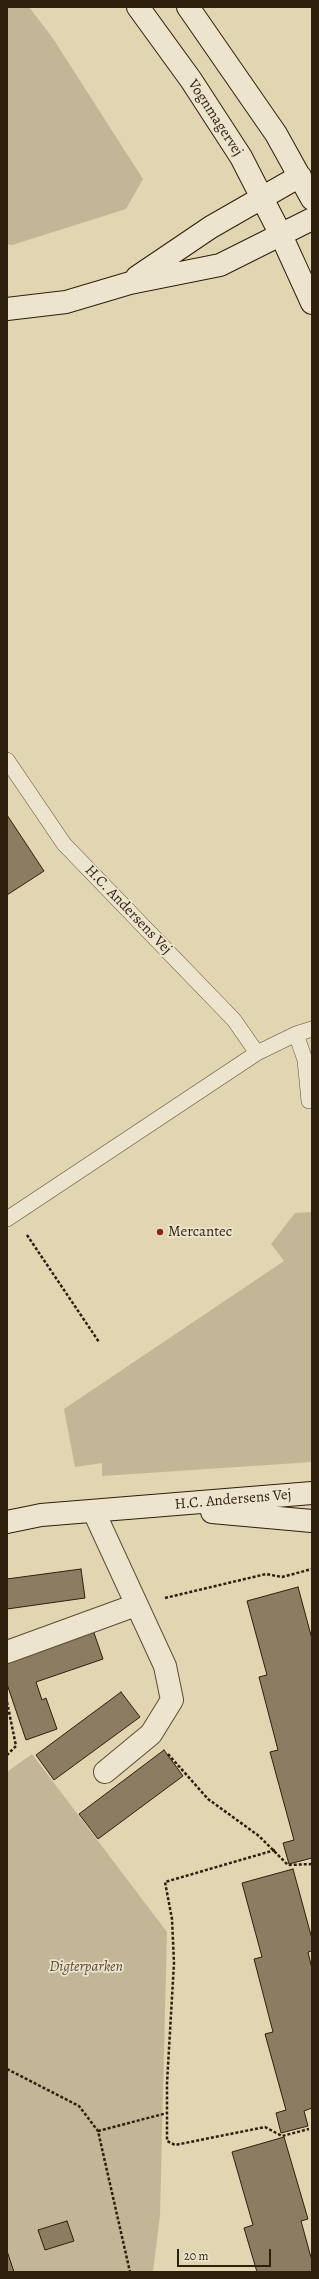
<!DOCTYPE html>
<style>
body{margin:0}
#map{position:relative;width:319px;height:2279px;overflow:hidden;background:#e2d5b2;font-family:Alegreya,serif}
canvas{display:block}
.frame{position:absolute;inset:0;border:8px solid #2e1e0c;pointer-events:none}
.scale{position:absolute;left:177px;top:2249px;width:94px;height:18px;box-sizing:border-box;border:2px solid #2e1e0c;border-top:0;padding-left:5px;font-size:12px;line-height:14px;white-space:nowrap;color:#2e1e0c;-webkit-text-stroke:3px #ece4cd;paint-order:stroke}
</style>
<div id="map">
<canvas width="319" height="2279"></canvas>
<div class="frame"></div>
<div class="scale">20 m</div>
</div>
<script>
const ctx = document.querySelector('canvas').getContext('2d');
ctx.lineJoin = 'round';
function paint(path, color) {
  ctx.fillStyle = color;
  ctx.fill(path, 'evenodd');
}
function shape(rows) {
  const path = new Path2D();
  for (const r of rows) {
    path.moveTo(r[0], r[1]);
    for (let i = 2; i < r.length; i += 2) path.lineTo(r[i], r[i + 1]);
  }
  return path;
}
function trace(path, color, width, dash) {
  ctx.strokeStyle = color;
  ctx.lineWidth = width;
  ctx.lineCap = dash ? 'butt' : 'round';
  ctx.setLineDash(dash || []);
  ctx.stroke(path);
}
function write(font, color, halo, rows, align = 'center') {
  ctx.font = font + ' Alegreya,serif';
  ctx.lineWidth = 3.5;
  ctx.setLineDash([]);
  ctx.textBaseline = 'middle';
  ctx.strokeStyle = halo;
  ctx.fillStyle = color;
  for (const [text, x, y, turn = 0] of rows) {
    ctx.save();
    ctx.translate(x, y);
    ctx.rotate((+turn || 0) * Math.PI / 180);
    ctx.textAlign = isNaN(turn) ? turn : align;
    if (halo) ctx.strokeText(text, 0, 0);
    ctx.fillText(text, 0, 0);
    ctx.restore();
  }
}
const green = shape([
 [7,7,29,7,52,37,143,179,126,209,12,245,7,244],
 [312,1212,312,1462,102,1476,102,1463,75,1467,64,1409,284,1261,271,1244,295,1213],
 [32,1754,167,1932,160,2215,153,2272,7,2272,7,1772]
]);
const building = shape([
 [7,815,44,871,7,895,7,815],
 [81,1569,85,1598,7,1609,7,1579,81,1569],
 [298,1587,312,1639,312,1858,289,1864,283,1843,294,1840,270,1752,278,1750,259,1677,267,1675,247,1601,298,1587],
 [93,1630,103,1659,36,1682,42,1700,46,1698,57,1729,26,1740,7,1684,7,1659,93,1630],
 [121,1692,140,1717,54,1780,36,1755,121,1692],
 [164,1750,183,1776,98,1839,79,1814,164,1750],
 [293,1869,312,1939,312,1951,308,1952,312,1969,312,2108,304,2111,308,2126,281,2133,276,2113,286,2110,265,2034,273,2032,254,1959,262,1957,242,1883,293,1869],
 [284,2137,308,2219,301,2221,312,2261,312,2272,257,2272,244,2228,253,2225,232,2152,284,2137],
 [67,2221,74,2241,45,2250,38,2230,67,2221],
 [7,2251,14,2272,7,2272,7,2251]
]);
const path = shape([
 [27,1235,99,1342],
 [165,1598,266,1574,282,1577,312,1569],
 [7,1702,16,1746,7,1755],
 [168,1754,208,1799,259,1836,288,1865,312,1864],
 [275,1850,165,1882,172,1919,174,1963,167,2083,167,2141,175,2145,265,2127,282,2136,309,2129],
 [7,2069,79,2106,98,2131,130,2272],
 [98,2131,167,2113]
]);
const lane = shape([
 [7,760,64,844,234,1020,257,1053],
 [296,1034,305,1060,309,1101],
 [7,1219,257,1053,296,1034,312,1029]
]);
const street = shape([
 [94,1512,165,1666,172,1700,151,1734,105,1772],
 [7,1652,136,1605]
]);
const secondary = shape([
 [138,7,191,80,241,157,281,235,312,303],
 [188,7,276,134,312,199],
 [137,277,211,227,300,176],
 [7,309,66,302,130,283,220,265,312,219],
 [212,1512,312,1521],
 [7,1522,41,1515,312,1493]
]);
const markers = [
 [160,1232,4,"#8f2418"]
];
const streetNames = [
 ["Vognmagervej",215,118,57],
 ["H.C. Andersens Vej",128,910,46],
 ["H.C. Andersens Vej",233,1500,-5]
];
const poiNames = [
 ["Mercantec",168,1232]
];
const parkNames = [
 ["Digterparken",86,1967]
];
paint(green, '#c3b696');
paint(building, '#8c7d62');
trace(building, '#2e1e0c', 1);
trace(lane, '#5b4c36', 16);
trace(street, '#5b4c36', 24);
trace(secondary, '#2e1e0c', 24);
trace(path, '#2e1e0c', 2.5, [3, 2]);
trace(lane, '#ece4cd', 15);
trace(street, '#ece4cd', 22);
trace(secondary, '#ece4cd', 22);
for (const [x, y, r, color] of markers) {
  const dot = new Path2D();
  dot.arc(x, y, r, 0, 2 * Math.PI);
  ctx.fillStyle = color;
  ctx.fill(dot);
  trace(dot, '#ece4cd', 1.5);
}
write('15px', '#2e1e0c', '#ece4cd', streetNames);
write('15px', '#2e1e0c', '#ece4cd', poiNames, 'left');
write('italic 15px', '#5b4c35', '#ece4cd', parkNames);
</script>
